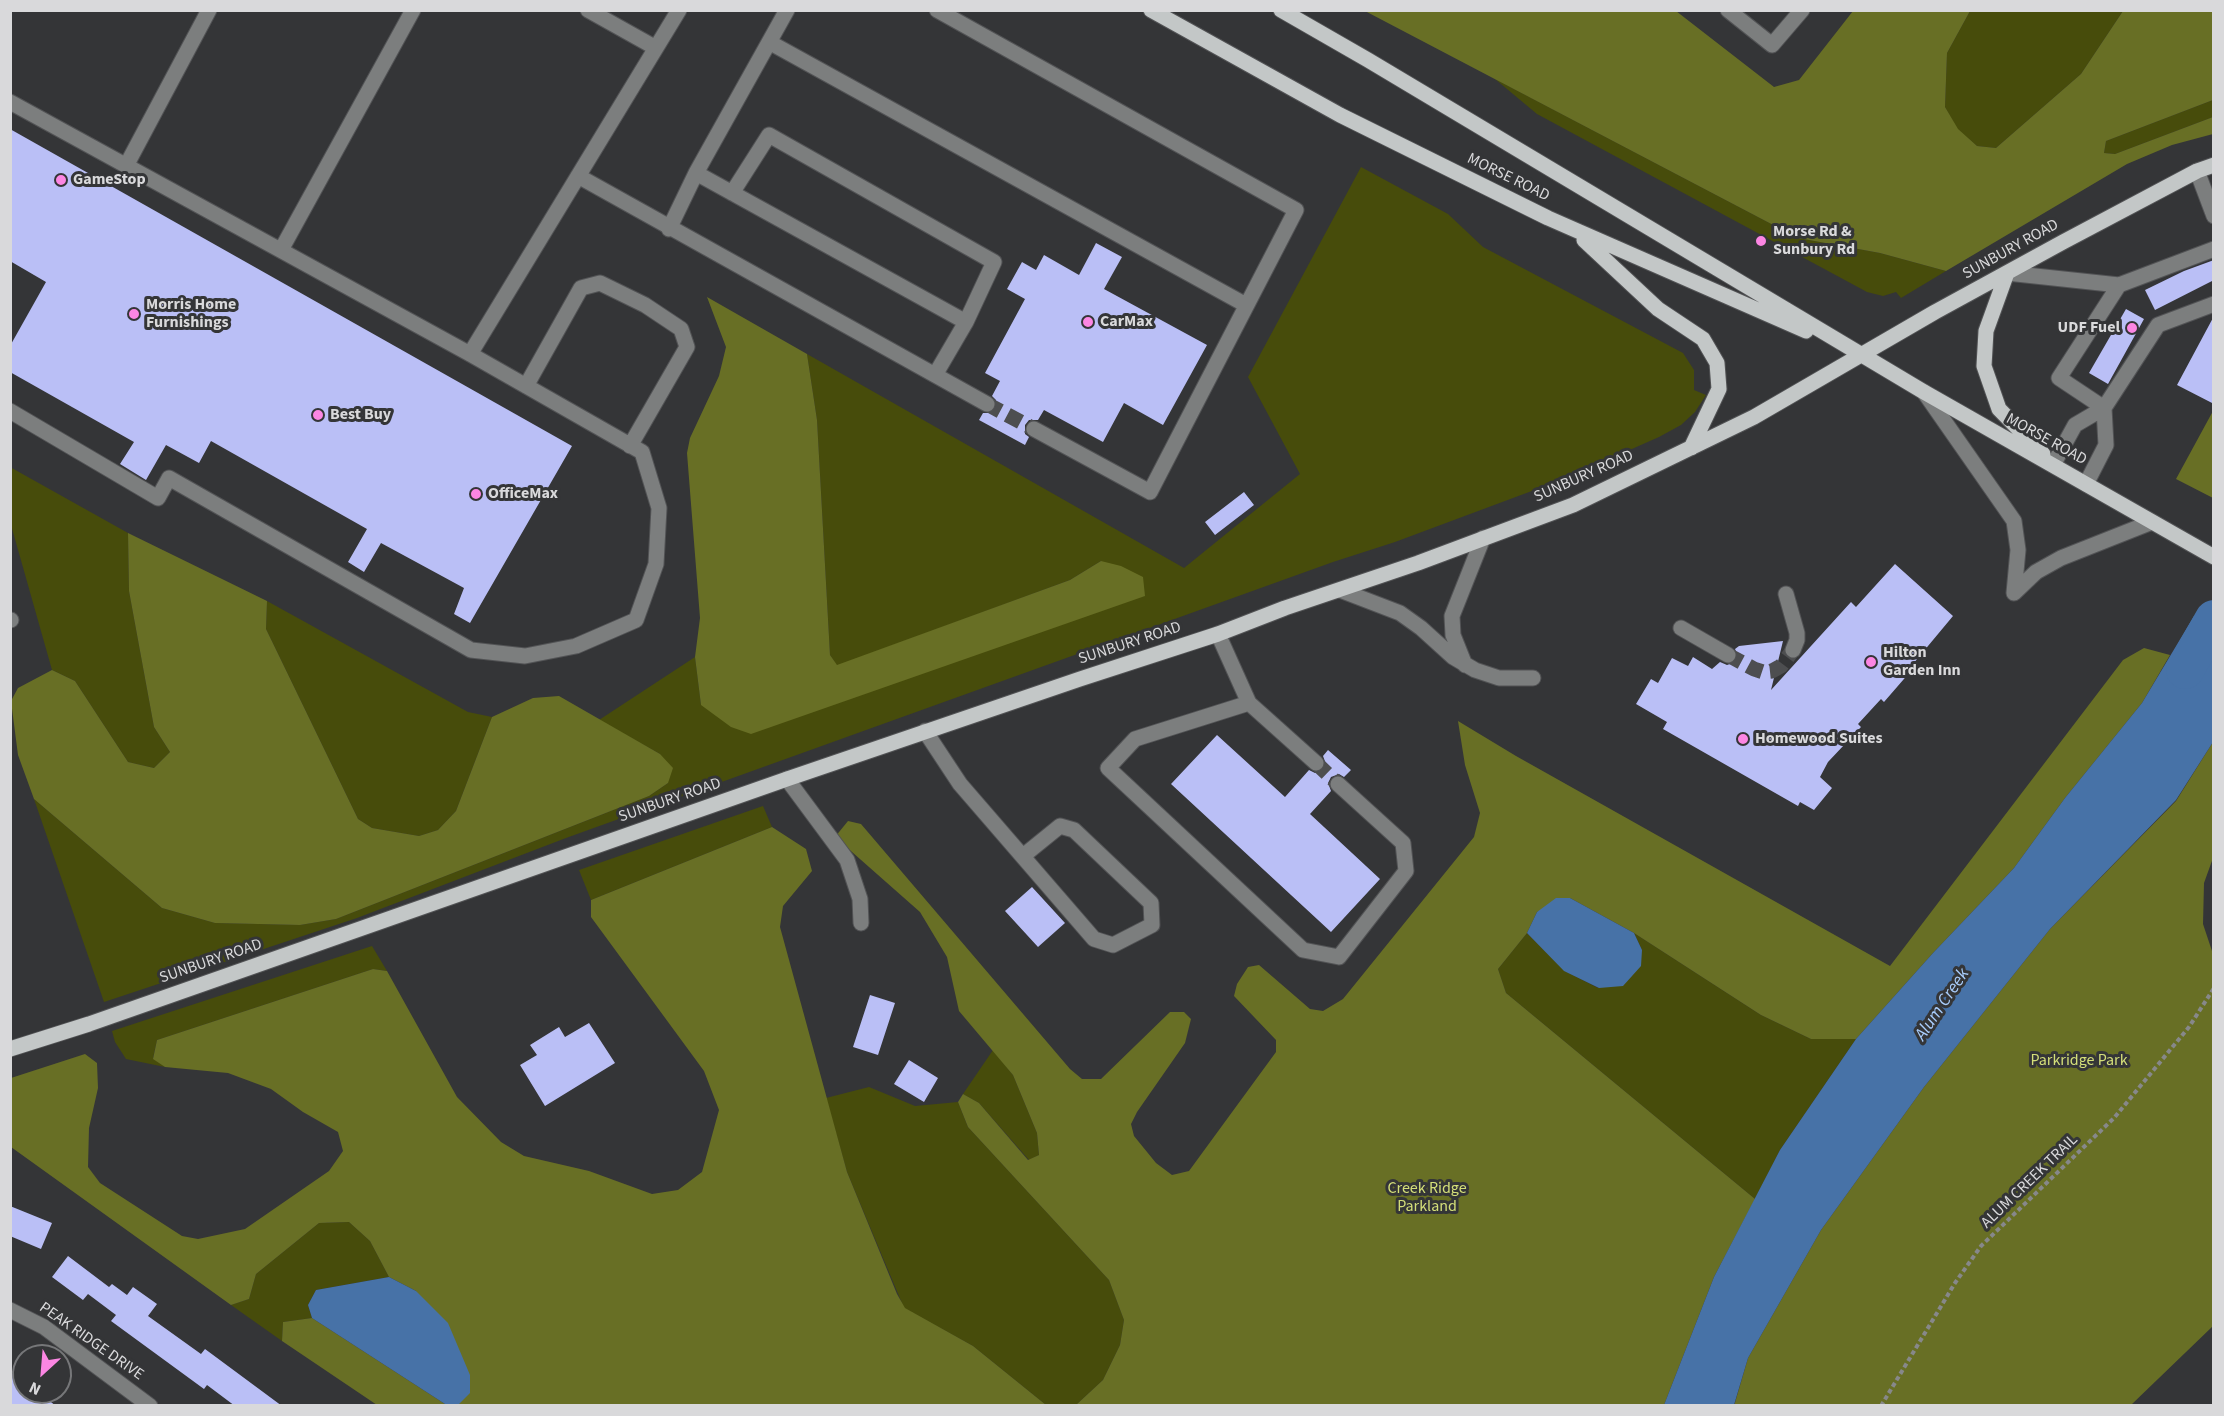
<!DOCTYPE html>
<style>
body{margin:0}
#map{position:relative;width:2224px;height:1416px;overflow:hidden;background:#343537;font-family:"Source Sans 3",sans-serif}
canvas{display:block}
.frame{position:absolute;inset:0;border:12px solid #d9d9db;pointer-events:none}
.north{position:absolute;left:12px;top:1344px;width:60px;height:60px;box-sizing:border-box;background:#343537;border:2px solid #767779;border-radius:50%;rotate:206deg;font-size:16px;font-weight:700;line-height:24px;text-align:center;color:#d9d9db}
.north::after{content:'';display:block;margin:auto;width:21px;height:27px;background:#fc86e3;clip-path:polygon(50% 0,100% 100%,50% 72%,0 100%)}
</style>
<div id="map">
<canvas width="2224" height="1416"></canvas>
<div class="frame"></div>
<div class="north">N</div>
</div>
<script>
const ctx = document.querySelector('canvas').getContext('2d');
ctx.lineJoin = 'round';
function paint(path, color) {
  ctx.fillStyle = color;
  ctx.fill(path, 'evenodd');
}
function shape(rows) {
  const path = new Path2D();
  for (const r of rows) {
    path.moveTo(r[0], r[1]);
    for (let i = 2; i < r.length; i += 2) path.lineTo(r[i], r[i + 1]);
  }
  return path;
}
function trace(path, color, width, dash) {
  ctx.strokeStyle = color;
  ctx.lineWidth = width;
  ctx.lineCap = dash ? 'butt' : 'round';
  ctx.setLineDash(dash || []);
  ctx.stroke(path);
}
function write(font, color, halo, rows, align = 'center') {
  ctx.font = font + ' "Source Sans 3",sans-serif';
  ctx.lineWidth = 6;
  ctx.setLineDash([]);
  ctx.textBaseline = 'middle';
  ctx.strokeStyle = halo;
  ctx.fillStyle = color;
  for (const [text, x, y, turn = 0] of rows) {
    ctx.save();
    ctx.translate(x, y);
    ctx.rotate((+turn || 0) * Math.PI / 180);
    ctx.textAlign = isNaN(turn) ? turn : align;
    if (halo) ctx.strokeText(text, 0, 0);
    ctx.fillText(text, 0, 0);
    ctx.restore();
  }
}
const green = shape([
 [1970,11,2123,11,2081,74,1996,148,1977,146,1957,129,1945,107,1947,53],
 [1495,79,1798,238,1880,253,1946,271,1901,298,1896,292,1883,296,1867,292,1537,114],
 [2213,100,2213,117,2115,154,2104,153,2106,141],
 [1361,167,1448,214,1483,247,1683,353,1694,370,1694,390,1706,395,1695,412,1681,425,1659,437,1564,479,1395,542,1333,562,566,838,357,918,104,1002,34,799,162,908,215,923,300,925,336,919,649,796,668,783,660,754,599,720,695,657,701,705,1144,596,1101,561,1070,580,837,666,830,655,817,420,807,354,1184,568,1300,474,1248,377],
 [10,467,128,533,129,591,154,727,170,752,154,768,128,762,75,681,52,670,11,525],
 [267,601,468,712,492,717,456,811,438,830,419,836,372,828,358,819,266,629],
 [763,806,772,827,591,900,579,870],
 [1527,933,1565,971,1598,988,1642,950,1634,933,1761,1015,1811,1039,1856,1039,1780,1150,1755,1199,1506,993,1498,969],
 [372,946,387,971,373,969,157,1040,153,1058,165,1067,126,1059,115,1042,112,1031],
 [993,1050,1013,1075,1037,1133,1039,1155,1029,1160,979,1103,963,1094],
 [869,1087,915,1106,958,1102,968,1127,1109,1280,1124,1320,1120,1345,1103,1380,1076,1405,1046,1405,973,1346,904,1308,847,1172,826,1098],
 [349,1222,370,1241,389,1277,316,1290,308,1305,312,1318,283,1322,282,1341,231,1305,249,1299,256,1274,319,1223]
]);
const forest = shape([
 [1365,11,1676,11,1774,87,1799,80,1853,11,1970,11,1947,53,1945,107,1958,129,1977,146,1996,148,2081,74,2123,11,2213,11,2213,100,2106,141,2104,153,2115,154,2213,117,2213,134,2172,145,2127,164,1946,271,1880,253,1798,238],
 [707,297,807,354,817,420,830,655,837,665,1070,580,1101,561,1121,566,1143,577,1145,596,751,734,731,727,701,705,695,657,700,618,687,453,690,438,719,376,726,347],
 [2213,411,2213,498,2176,479],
 [128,533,267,601,266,629,358,819,372,828,419,836,438,830,456,811,492,717,533,698,559,696,660,754,673,768,668,783,649,796,336,919,300,925,215,923,162,908,34,799,18,755,11,701,18,688,52,670,75,681,128,762,154,768,170,752,154,727,129,591],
 [2144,648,2170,655,2142,703,2065,798,2014,868,1933,953,1856,1039,1811,1039,1761,1015,1634,933,1570,898,1537,912,1527,933,1498,969,1506,993,1755,1199,1714,1277,1664,1405,1076,1405,1103,1380,1120,1345,1124,1320,1109,1280,968,1127,958,1102,963,1094,979,1103,1028,1160,1039,1155,1037,1133,1013,1075,959,1011,947,957,920,912,835,837,848,821,861,824,1070,1069,1082,1079,1101,1079,1170,1012,1184,1012,1191,1019,1185,1043,1137,1112,1131,1124,1134,1136,1156,1163,1172,1175,1189,1171,1276,1052,1276,1040,1234,996,1237,984,1248,967,1259,965,1310,1009,1323,1011,1343,999,1474,837,1480,813,1465,765,1458,721,1516,756,1890,966,2123,660],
 [2213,742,2213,858,2204,883,2203,924,2214,957,2213,1326,2131,1405,1734,1406,1748,1358,1821,1230,1924,1087,2050,929,2176,801],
 [772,827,806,849,812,871,783,906,780,927,847,1172,897,1294,905,1308,973,1346,1046,1405,377,1405,282,1341,283,1322,312,1318,445,1404,416,1291,389,1277,370,1241,349,1222,319,1223,256,1274,249,1299,231,1305,11,1147,11,1078,85,1054,97,1063,98,1088,89,1128,88,1167,100,1183,182,1236,198,1239,245,1229,329,1171,343,1151,338,1132,303,1112,271,1089,228,1073,165,1067,153,1059,157,1040,373,969,387,971,457,1097,501,1142,524,1156,589,1171,652,1194,678,1190,702,1172,719,1110,704,1071,591,917,591,900]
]);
const water = shape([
 [2194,616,2213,626,2213,742,2176,800,2050,929,1924,1087,1821,1230,1748,1358,1734,1405,1664,1405,1714,1277,1780,1150,1856,1039,1933,953,2014,868,2065,798,2142,703],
 [1556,898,1570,898,1634,933,1642,950,1641,966,1623,986,1599,988,1564,971,1527,933,1537,912],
 [389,1277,416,1291,448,1323,470,1375,470,1393,458,1405,445,1404,312,1318,308,1305,316,1290]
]);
const river = shape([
 [2185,670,2214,619]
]);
const building = shape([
 [10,129,572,446,470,623,454,614,464,588,381,543,364,572,348,562,367,529,211,441,199,463,166,445,146,480,120,464,134,442,10,372,10,346,46,282,10,261],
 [1096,243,1122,257,1104,289,1207,345,1163,425,1124,403,1103,442,1044,410,1038,420,1029,420,1025,425,1025,434,1029,437,1025,445,979,420,983,413,991,413,996,408,996,400,992,396,1000,381,985,373,1025,299,1007,289,1022,262,1036,270,1044,255,1079,275],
 [2214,260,2214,280,2155,310,2145,290,2184,271],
 [2126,309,2144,319,2108,384,2089,373],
 [2214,316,2214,404,2177,385],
 [1244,492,1254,505,1215,535,1205,522],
 [1895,564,1953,616,1908,670,1910,672,1884,702,1881,699,1858,724,1861,727,1828,762,1820,777,1832,788,1814,810,1800,802,1798,806,1663,729,1667,722,1636,704,1651,679,1658,683,1672,658,1688,666,1693,657,1712,669,1720,662,1727,665,1733,663,1738,656,1735,649,1739,646,1783,641,1771,690,1851,602,1856,607],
 [1217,735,1285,797,1309,770,1315,773,1323,770,1326,764,1323,756,1328,750,1351,770,1344,777,1339,774,1331,777,1328,783,1331,791,1310,814,1380,879,1331,932,1171,784],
 [1032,887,1065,923,1038,947,1005,911],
 [870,995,895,1003,878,1055,853,1047],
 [589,1023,615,1063,545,1106,520,1065,537,1055,530,1045,559,1027,565,1037],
 [909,1060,938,1078,924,1102,894,1084],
 [10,1206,52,1223,41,1249,10,1236],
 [68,1256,109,1287,112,1284,127,1295,133,1287,157,1304,148,1316,201,1354,205,1349,282,1406,235,1406,207,1385,204,1389,111,1321,116,1315,88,1294,83,1300,52,1277],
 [10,1372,24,1382,24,1392,38,1392,56,1406,10,1406]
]);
const minorTunnel = shape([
 [987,404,1034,429],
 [1728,655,1754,669,1763,672,1772,671,1781,666,1793,650],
 [1316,763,1338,784]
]);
const path = shape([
 [1881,1406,1955,1283,1981,1246,2114,1118,2189,1027,2214,988]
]);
const minor = shape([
 [588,10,656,48],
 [937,10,1296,210,1150,492,1034,429],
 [1728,10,1772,45,1802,10],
 [769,42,1246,305],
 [10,102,470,354,642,452,659,508,656,564,636,620,576,646,525,656,471,650,169,478,158,498,10,411],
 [126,166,209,10],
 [2197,171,2214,216],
 [696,173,966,322],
 [578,176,987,404],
 [732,193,769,135,994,262,966,322,935,375],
 [669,229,696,173,787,10],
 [281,250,413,10],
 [2007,273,2119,285,2059,378,2104,408],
 [2119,285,2214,249],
 [470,354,679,10],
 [526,386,581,288,600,283,645,305,681,329,687,347,630,446],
 [1924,392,2014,521,2018,550,2014,593],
 [2053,465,2075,425,2104,408,2158,325,2214,304],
 [2086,484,2106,445,2104,408],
 [1340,590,1400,613,1421,628,1453,657,1475,670,1499,678,1533,678],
 [2014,593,2036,572,2061,558,2152,522],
 [1786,594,1797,633,1797,640,1793,650],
 [10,620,11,620],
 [1681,628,1728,655],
 [1218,634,1249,703,1135,739,1108,768,1303,950,1339,957,1406,871,1403,843,1338,784],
 [1465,665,1453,635,1452,616,1483,538],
 [1249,703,1316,763],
 [925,731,960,784,1094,939,1113,945,1152,925,1151,903,1074,830,1060,826,1023,856],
 [787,779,847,860,860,899,861,923],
 [10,1310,44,1327,150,1406]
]);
const major = shape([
 [1151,10,1340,115,1548,218,1806,331],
 [1281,10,1368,60,1924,392,2214,557],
 [1584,240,1658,309,1703,339,1717,363,1719,389,1691,448],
 [2007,273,1986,331,1984,366,1999,409,2043,454],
 [10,1049,89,1024,787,779,1080,679,1218,634,1285,608,1418,563,1573,505,1754,417,1935,312,2063,242,2197,171,2214,165]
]);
const markers = [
 [61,180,6,"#fc86e3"],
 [1761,241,6,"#fc86e3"],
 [134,314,6,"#fc86e3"],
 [1088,322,6,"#fc86e3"],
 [2132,328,6,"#fc86e3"],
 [318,415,6,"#fc86e3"],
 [476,494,6,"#fc86e3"],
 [1871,662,6,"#fc86e3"],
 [1743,739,6,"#fc86e3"]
];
const streetNames = [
 ["MORSE ROAD",1508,178,26],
 ["SUNBURY ROAD",2011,250,-29],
 ["MORSE ROAD",2046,440,29],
 ["SUNBURY ROAD",1584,477,-24],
 ["SUNBURY ROAD",1130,644,-18],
 ["SUNBURY ROAD",670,801,-19],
 ["SUNBURY ROAD",211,962,-19],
 ["ALUM CREEK TRAIL",2030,1182,-44],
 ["PEAK RIDGE DRIVE",91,1342,35]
];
const poiNames = [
 ["GameStop",73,180],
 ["Morse Rd &",1773,232],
 ["Sunbury Rd",1773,250],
 ["Morris Home",146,305],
 ["Furnishings",146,323],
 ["CarMax",1100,322],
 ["UDF Fuel",2120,328,"right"],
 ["Best Buy",330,415],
 ["OfficeMax",488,494],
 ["Hilton",1883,653],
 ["Garden Inn",1883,671],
 ["Homewood Suites",1755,739]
];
const parkNames = [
 ["Parkridge Park",2079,1061],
 ["Creek Ridge",1427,1189],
 ["Parkland",1427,1207]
];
const waterNames = [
 ["Alum Creek",1943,1005,-56]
];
paint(green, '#474c0b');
paint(forest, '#686f25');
paint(water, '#4772a7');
trace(river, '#4772a7', 38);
paint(building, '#babff6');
trace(minorTunnel, '#4d4e50', 15, [15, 8]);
trace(minor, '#525355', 17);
trace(major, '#525355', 17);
trace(path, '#87888a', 4, [4.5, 3]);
trace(minor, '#7c7e7e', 15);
trace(major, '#c3c7c7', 15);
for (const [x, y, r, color] of markers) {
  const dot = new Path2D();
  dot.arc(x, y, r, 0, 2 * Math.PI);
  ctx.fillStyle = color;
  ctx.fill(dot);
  trace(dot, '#343537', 2);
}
write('16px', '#d9d9db', '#343537', streetNames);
write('bold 16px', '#d9d9db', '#343537', poiNames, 'left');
write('16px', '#d4df79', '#343537', parkNames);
write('italic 18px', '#a9cdfc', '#343537', waterNames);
</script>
